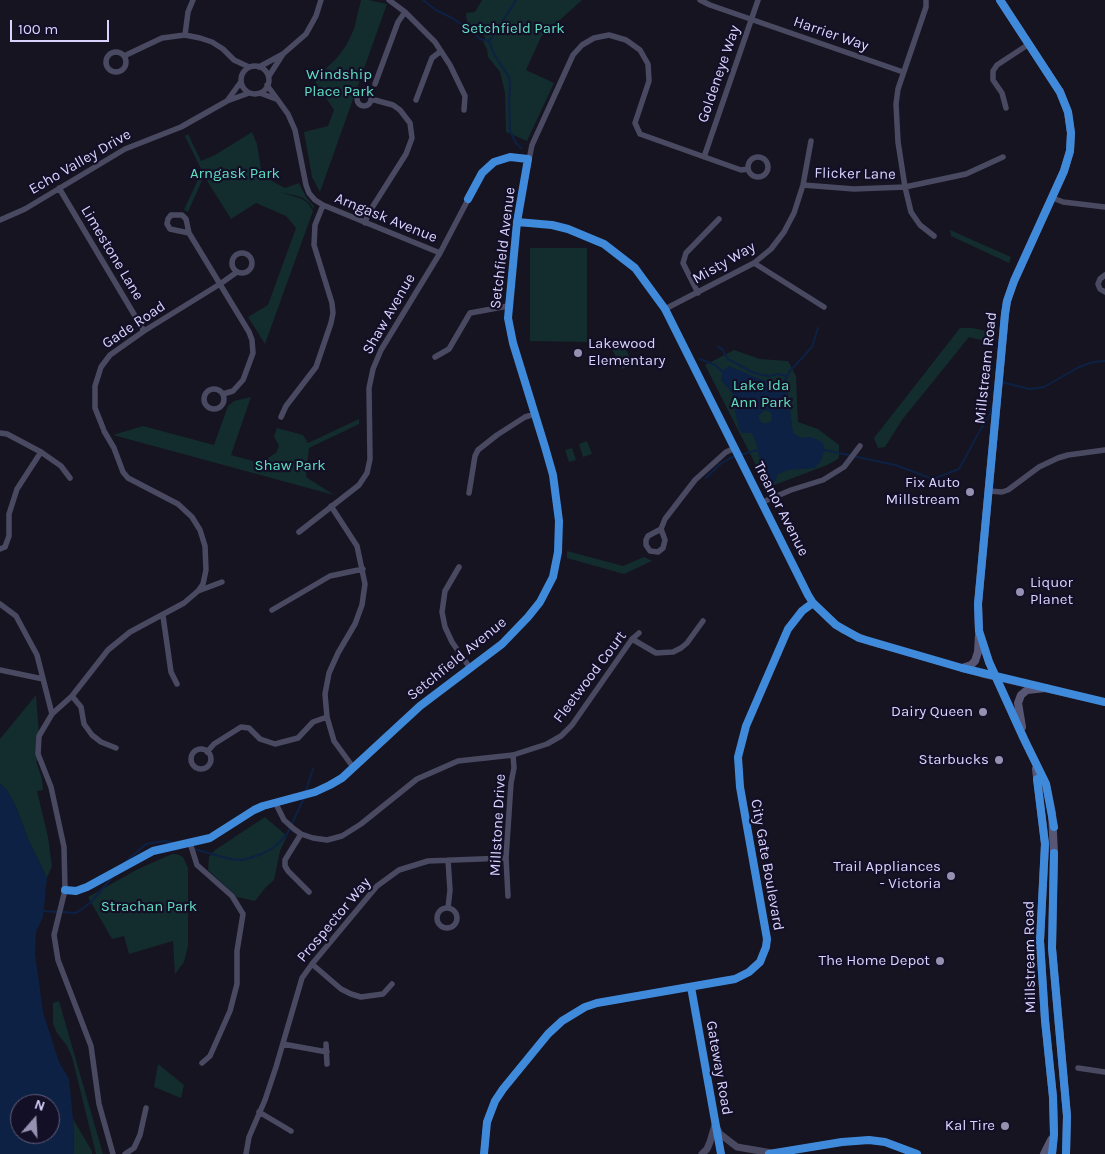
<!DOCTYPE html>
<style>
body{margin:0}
#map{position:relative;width:1105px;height:1154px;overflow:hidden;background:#161421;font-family:Karla,sans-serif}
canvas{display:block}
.north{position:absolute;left:10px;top:1094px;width:50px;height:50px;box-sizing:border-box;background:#130f26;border:1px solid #625e7d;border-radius:50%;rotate:19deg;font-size:14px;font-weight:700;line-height:20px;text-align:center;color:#d9d4ff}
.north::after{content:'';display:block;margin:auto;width:18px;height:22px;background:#9591b1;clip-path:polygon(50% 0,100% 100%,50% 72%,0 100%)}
.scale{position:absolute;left:10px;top:20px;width:99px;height:22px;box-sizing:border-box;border:2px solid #d9d4ff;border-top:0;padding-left:6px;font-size:15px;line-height:18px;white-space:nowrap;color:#d9d4ff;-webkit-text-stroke:4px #130f26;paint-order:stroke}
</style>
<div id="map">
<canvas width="1105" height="1154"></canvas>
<div class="north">N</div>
<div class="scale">100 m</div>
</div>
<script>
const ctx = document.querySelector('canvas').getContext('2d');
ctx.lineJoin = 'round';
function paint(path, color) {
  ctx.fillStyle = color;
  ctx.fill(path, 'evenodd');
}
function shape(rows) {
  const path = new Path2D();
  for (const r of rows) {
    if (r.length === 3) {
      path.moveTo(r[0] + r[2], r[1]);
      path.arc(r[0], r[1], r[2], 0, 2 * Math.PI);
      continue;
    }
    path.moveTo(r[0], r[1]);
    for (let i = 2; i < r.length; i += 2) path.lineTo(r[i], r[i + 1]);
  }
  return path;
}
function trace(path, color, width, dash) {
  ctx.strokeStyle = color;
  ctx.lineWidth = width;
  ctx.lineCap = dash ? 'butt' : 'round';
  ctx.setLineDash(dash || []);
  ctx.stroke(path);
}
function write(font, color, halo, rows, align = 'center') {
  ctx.font = font + ' Karla,sans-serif';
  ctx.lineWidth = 4.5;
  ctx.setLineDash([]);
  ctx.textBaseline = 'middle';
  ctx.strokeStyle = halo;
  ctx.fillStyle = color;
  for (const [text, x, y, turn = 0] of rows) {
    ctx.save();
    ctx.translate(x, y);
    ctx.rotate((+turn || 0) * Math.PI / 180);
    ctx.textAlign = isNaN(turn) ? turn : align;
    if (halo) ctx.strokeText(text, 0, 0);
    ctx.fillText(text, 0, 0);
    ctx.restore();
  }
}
const green = shape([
 [361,0,369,0,387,4,320,192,312,177,304,132,328,126,334,110,314,80,337,58,347,44,354,29],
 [482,0,582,0,541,37,526,70,554,83,527,141,506,132,505,93,500,72,488,57,487,49,483,42,485,38,480,28,481,24,470,26,467,21,466,13,475,12],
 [252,132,257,144,261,169,272,181,285,188,299,183,306,197,314,206,313,209,310,203,301,197,280,192,302,199,308,203,313,211,265,344,248,317,268,305,296,228,286,216,256,203,231,219,204,176,188,212,184,210,202,171,185,136,188,134,201,161,215,155],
 [950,230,1011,257,1009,263,951,236],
 [530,248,587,248,587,342,530,341],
 [960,328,972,328,992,332,992,343,969,337,902,420,885,447,878,448,874,438],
 [623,344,633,364,622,369,612,349],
 [734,350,760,359,788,361,796,376,798,422,818,429,839,445,839,456,838,459,827,465,772,486,766,485,705,365],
 [251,397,231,455,260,463,276,453,279,446,274,436,277,428,303,435,308,443,359,419,359,424,309,448,306,477,334,495,113,435,143,426,214,445,228,406,234,401],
 [587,441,592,454,583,457,579,444],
 [572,448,576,460,569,462,565,450],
 [567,551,623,566,644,557,652,561,624,574,567,558],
 [36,695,41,760,36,761,42,779,43,790,37,791,48,837,52,866,47,878,28,839,16,807,6,789,0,784,0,739],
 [265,817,287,836,280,851,274,880,266,887,255,901,237,897,208,870,209,857,215,850],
 [172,854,177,854,183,857,188,868,188,946,184,962,175,974,173,941,129,954,124,936,112,939,88,897,138,869],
 [59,1001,103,1154,96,1154,72,1057,67,1046,57,1033,53,1024,53,1003],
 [158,1064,184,1085,181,1098,154,1087],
 [73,1119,92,1151,92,1154,74,1154]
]);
const water = shape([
 [729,366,762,380,783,384,788,393,793,433,801,438,810,437,819,440,823,444,825,450,820,462,815,468,788,470,778,474,775,482,768,483,762,472,756,442,752,433,742,433,739,429,734,407,735,401,733,394,721,380,722,371],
 [765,410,769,411,772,415,771,422,767,423,762,423,759,419,759,415],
 [0,784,6,789,16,807,28,839,47,878,43,917,36,932,35,953,43,1012,59,1062,69,1079,73,1119,74,1154,0,1154],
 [20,1104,50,1104,50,1134,20,1134]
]);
const stream = shape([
 [423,0,436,10,452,18,474,33,480,39,489,41,495,56,509,77,510,87,509,99,510,131,516,143,521,148],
 [499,27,516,0],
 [489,41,498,29],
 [718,347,722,349,728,359,752,372,761,375,771,376,778,374,786,376],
 [700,359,715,365,722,371],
 [1001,382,1029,389,1037,388,1044,387,1079,367,1093,362,1105,361],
 [783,384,790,371,812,347,818,328],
 [825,450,895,465,933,479,959,469,978,434,989,416,993,405],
 [706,478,719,465,730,458,757,450],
 [305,793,313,769],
 [194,849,230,859,243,860,262,854,276,846,287,834,304,798],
 [123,864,146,844,165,841,175,843],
 [44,911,57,912],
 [62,912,75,913,81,910,92,901,114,875]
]);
const minor = shape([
 [389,0,405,12,435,42,450,65,465,96,464,110],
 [700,0,710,5,903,72],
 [926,0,926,7,898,89,896,104,898,142,905,187,911,212,920,225,934,236],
 [185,35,188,12,193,0],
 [116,62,10],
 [124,56,162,38,185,35,200,38,212,42,223,49,234,60,249,67],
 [255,80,14],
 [259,67,283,54,306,34,316,16,321,0],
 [269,76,283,54],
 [375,84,398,22,405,12],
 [267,85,288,114,295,130,306,185,309,193,315,200,323,205,440,253],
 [364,99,7],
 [260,93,276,99],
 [416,100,430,63,432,58,441,51],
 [227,101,240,83],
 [1006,108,1002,93,993,80,993,71,997,65,1029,44],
 [704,157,758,0],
 [758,167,10],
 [803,185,854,189,905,187,966,174,1003,157],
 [59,188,144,331],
 [1053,198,1063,202,1105,207],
 [0,220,25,209,125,149,181,127,227,101,249,93],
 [517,222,552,225,568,229,604,244,635,268,665,309,813,603],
 [365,223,368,214,406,154,412,138,410,123,400,110,393,105,371,99],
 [189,233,170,229,167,224,168,219,171,215,182,215,186,219,189,233,249,332,252,340,253,353,243,380,233,391,223,394],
 [242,263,10],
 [754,263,824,307],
 [1105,275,1100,279,1098,284,1100,289,1105,292],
 [698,293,683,263,686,253,719,219],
 [665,309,754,263,771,249,784,232,794,213,803,185,811,141],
 [435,357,449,349,470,313,508,306],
 [214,399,10],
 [281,417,286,406,316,367,331,323,333,313,332,303,314,245,315,225,323,205],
 [103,428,95,408,95,386,101,367,110,355,144,331,220,284,237,272],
 [104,431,114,448,123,472,128,478,178,504,192,517,200,530,205,546,206,570,203,584,198,591],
 [0,433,7,434,41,452,61,466,70,478],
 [989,491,1002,492,1008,490,1039,467,1058,458,1068,455,1105,450],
 [469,493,475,456,478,450,497,435,525,417,535,414],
 [763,502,791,490,823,480,844,467,860,446],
 [331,506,357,546,365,584,362,605,355,624,338,653,329,673,325,694,327,717,334,741,353,767],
 [661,529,648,536,646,540,646,545,650,551,658,552,663,548,665,540,661,529,665,519,695,480,726,452,735,448],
 [299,532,359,485,367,473,370,459,369,388,373,369,381,350,440,253,482,173,487,167,502,159,517,157,528,159],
 [0,549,5,547,9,536,9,514,17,489,41,452],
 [459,567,445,591,442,612,445,627,452,642,470,668],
 [0,604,16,616,37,655,52,714,39,736,38,754,51,787,64,847,65,890,54,935,58,960,91,1046,99,1104,113,1154],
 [272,610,330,576,363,569],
 [163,616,171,672,177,684],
 [632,639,656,653,673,652,681,648,687,643,703,621],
 [0,670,43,679],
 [72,696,81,707,84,724,92,735,101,742,116,748],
 [52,714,72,696,108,650,130,632,184,603,198,591,222,582],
 [201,759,10],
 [207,752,214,744,241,727,249,728,260,739,275,744,298,738,313,722,327,717],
 [275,802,284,820,294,829,301,834,313,838,327,840,342,836,361,824,417,779,458,761,513,755,547,744,561,736,572,725,632,639,639,633],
 [301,834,288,855,285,860,285,866,288,871,309,892],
 [190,843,197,865,232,896,243,914,237,951,237,984,230,1011,210,1056,202,1063],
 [448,860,450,890,448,908],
 [65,890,76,891,87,887,153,851,210,838,254,810,263,806,315,792,330,785,342,778,420,706,502,644,528,617,540,602,553,577,556,565,558,552,559,521,553,475,510,334,508,306,518,214,532,145,573,55,582,45,594,38,609,35,626,40,640,50,648,64,649,81,635,123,640,134,741,170,748,169],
 [508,896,506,858,511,783,514,768,513,755],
 [447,918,10],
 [312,964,341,989,351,994,361,997,383,994,392,984],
 [691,987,721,1154],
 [283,1044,327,1052],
 [326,1044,327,1064],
 [1078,1068,1105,1072],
 [259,1112,291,1131],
 [125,1154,134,1148,140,1135,146,1108],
 [246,1154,249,1137,265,1100,276,1067,302,978,312,964,377,886,399,870,428,861,506,858]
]);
const tertiary = shape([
 [715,1125,720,1134,737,1147,772,1153],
 [484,1154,487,1122,495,1101,503,1089,548,1034,562,1021,585,1007,597,1003,735,979,749,972,760,962,766,947,767,939,740,787,738,757,746,726,788,629,806,607,813,603,829,619,843,630,871,642,982,674,1105,702],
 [702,1154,707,1149,710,1142,715,1125],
 [769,1154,842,1142,869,1140,885,1142,917,1154]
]);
const secondary = shape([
 [1000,0,1060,92,1068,112,1071,133,1070,151,1064,171,1014,281,1007,301,1005,314,978,604,979,631,989,662,1024,739,1046,784,1052,813,1054,853,1052,948,1067,1116,1066,1154],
 [962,668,971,665,975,661,978,652,979,635],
 [1022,727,1018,703,1021,695,1027,690,1046,688],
 [1036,769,1045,844,1040,941,1045,1020,1053,1097,1054,1134,1052,1154],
 [1044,1154,1051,1140]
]);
const cycleway = shape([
 [1000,0,1060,92,1068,112,1071,133,1070,151,1064,171,1014,281,1007,301,1005,314,978,604,979,631,989,662,1024,739,1046,784,1054,827],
 [517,222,552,225,568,229,604,244,635,268,665,309,808,595,813,603,836,625,859,638,962,668,1105,702],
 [1037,779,1045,844,1040,941,1045,1020,1053,1097,1054,1134,1052,1154],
 [1054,853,1052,948,1067,1116,1066,1154],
 [65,890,76,891,87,887,153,851,210,838,254,810,263,806,315,792,330,785,342,778,420,706,502,644,528,617,540,602,553,577,558,552,559,521,553,475,545,447,513,343,508,318,517,222,528,159,510,157,494,162,482,173,468,199],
 [691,987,721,1154],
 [484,1154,487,1122,495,1101,503,1089,548,1034,562,1021,585,1007,597,1003,735,979,749,972,760,962,766,947,767,939,740,787,738,757,746,726,788,629,802,611,813,603],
 [769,1154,842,1142,869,1140,885,1142,917,1154]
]);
const markers = [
 [578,353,5,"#9591b1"],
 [970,492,5,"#9591b1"],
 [1020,592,5,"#9591b1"],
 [983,712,5,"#9591b1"],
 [999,760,5,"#9591b1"],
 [951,876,5,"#9591b1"],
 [940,961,5,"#9591b1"],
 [1005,1126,5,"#9591b1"]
];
const parkNames = [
 ["Setchfield Park",513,29],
 ["Windship",339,75],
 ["Place Park",339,92],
 ["Arngask Park",235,174],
 ["Lake Ida",761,386],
 ["Ann Park",761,403],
 ["Shaw Park",290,466],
 ["Strachan Park",149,907]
];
const streetNames = [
 ["Harrier Way",831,34,19],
 ["Goldeneye Way",719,74,-71],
 ["Echo Valley Drive",80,162,-30],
 ["Flicker Lane",855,174,1],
 ["Arngask Avenue",386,218,22],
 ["Setchfield Avenue",503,248,-83],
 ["Limestone Lane",112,253,59],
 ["Misty Way",724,263,-30],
 ["Shaw Avenue",389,314,-60],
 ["Gade Road",134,325,-34],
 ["Millstream Road",986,368,-84],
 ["Treanor Avenue",781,509,63],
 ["Setchfield Avenue",457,659,-39],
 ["Fleetwood Court",590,677,-53],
 ["Millstone Drive",498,825,-87],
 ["City Gate Boulevard",767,865,80],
 ["Prospector Way",334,920,-50],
 ["Millstream Road",1030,957,-91],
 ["Gateway Road",719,1068,80]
];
const poiNames = [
 ["Lakewood",588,344,"left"],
 ["Elementary",588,361,"left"],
 ["Fix Auto",960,483],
 ["Millstream",960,500],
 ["Liquor",1030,583,"left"],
 ["Planet",1030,600,"left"],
 ["Dairy Queen",973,712],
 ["Starbucks",989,760],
 ["Trail Appliances",941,867],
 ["- Victoria",941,884],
 ["The Home Depot",930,961],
 ["Kal Tire",995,1126]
];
paint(green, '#132c2d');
paint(water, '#0d2144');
trace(stream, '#0d2144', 2);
trace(minor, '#4a4962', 5.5);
trace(tertiary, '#4a4962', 7);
trace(secondary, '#575674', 8);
trace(cycleway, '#408adc', 8);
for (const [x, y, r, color] of markers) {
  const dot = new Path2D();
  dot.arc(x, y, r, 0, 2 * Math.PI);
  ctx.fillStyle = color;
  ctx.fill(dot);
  trace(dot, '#130f26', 2);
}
write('15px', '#5fe0c0', '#130f26', parkNames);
write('15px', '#d9d4ff', '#130f26', streetNames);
write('15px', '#d9d4ff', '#130f26', poiNames, 'right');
</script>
